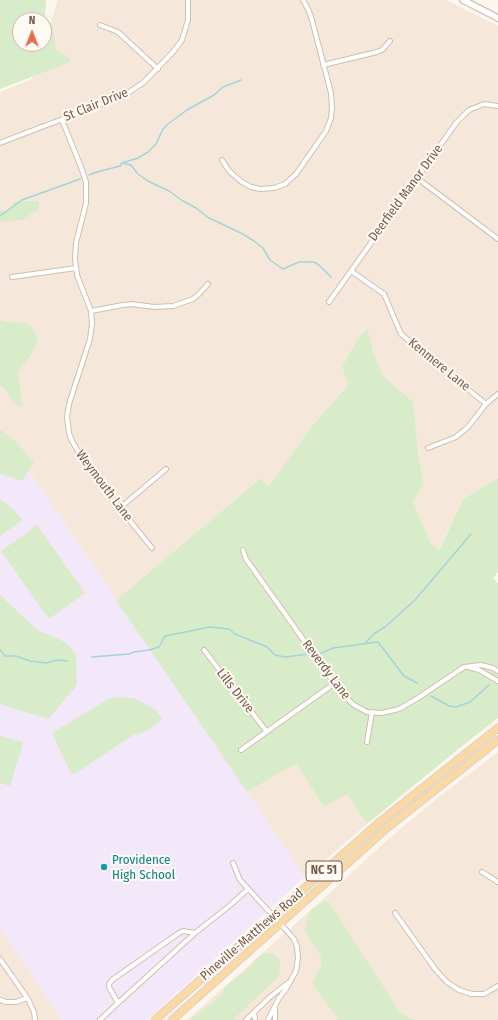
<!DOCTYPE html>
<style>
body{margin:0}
#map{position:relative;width:498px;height:1020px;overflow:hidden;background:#fdf6ec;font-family:"Fira Sans Condensed",sans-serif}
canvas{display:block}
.north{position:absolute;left:12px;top:12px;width:40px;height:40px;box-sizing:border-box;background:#fffaf3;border:1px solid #cabbb1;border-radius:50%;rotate:0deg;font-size:11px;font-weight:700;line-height:16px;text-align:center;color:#7a5c4d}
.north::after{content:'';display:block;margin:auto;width:14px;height:18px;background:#e76f51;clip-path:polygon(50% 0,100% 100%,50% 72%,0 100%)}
</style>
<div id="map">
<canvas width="498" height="1020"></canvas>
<div class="north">N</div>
</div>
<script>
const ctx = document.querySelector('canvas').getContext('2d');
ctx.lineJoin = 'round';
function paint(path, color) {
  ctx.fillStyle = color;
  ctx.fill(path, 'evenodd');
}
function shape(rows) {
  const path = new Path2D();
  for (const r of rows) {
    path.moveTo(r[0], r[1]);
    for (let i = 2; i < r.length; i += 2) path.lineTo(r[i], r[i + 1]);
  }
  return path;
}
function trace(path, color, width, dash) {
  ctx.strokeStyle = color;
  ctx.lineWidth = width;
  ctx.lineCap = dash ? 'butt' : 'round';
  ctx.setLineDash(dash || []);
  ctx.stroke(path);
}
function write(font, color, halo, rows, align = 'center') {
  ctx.font = font + ' "Fira Sans Condensed",sans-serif';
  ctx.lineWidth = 4;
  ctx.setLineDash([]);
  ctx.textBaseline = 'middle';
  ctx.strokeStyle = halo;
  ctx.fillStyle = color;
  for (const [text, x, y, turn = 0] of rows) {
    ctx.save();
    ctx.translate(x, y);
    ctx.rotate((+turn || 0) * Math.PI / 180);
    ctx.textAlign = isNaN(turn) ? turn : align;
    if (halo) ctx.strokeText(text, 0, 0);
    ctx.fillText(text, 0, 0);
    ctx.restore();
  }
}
const residential = shape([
 [58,0,446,0,498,26,498,478,463,499,438,550,431,544,413,501,424,484,419,459,413,403,383,376,373,351,366,327,356,341,342,367,348,385,311,427,268,487,261,478,116,600,0,428,0,92,32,79],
 [498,752,498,1020,187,1020,320,902,385,842,440,796],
 [296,764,324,807,347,794,367,824,305,877,247,792],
 [0,928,62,1020,0,1020]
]);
const education = shape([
 [0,428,305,877,147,1020,62,1020,0,928]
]);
const green = shape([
 [0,0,46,0,45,15,53,27,56,51,66,55,71,62,0,89],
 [20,20,44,20,44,44,20,44],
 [16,201,39,201,38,210,21,220,0,222,0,210,9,211],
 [0,320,8,322,26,323,32,327,38,338,34,350,17,373,20,383,20,394,23,406,18,406,12,401,5,389,0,385],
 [367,327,373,351,383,376,413,402,419,459,424,484,413,501,431,544,439,550,463,499,498,478,498,572,493,578,498,583,498,718,457,750,367,824,347,794,324,807,296,764,247,792,116,600,261,478,268,487,311,427,348,385,342,367,356,341],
 [0,429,14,440,34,462,22,481,0,474],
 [0,499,13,509,22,520,0,536],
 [37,525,85,593,49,619,1,551],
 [0,595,37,630,65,642,76,654,77,685,48,719,0,704],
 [119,697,133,698,142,702,154,709,163,719,141,734,133,735,76,773,71,774,52,733,110,698],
 [0,736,23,742,10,786,0,783],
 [324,901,329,902,401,1014,414,1020,339,1020,312,983,321,966,321,956,308,937,305,929,307,918,311,910],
 [264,953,273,954,278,957,280,964,279,976,233,1020,190,1020,221,995,225,987,232,981,246,971,258,957]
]);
const stream = shape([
 [122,163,131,165,138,174,148,181,169,191,183,201,196,208,209,218,243,234,254,241,263,248,270,260,283,269,299,262,314,262,319,265,331,277],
 [89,175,97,172,120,166,122,163,138,158,148,152,156,144,163,129,168,124,187,110,214,95,223,87,241,80],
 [0,216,22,200,80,179],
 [365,643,375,633,385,627,415,600,471,534],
 [0,650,5,656,16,656,30,661,46,663,58,660,67,661],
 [319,654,333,648,378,642,404,676,417,683],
 [92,657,129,654,134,652,149,650,159,647,165,636,210,627,229,629,235,634,267,647,275,655,285,657,310,654],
 [431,696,449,706,456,707,470,702,489,685]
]);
const minor = shape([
 [100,25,118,32,158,69],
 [323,65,377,52,382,50,390,41],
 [62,120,81,167,86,182,86,203,76,243,75,259,77,275,91,311,92,324,90,339,69,404,67,417,69,433,72,441,89,470,152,548],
 [0,143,123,96,143,83,173,52,182,40,188,20,188,0],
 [222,160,229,171,242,182,251,187,260,189,274,188,285,184,296,174,326,131,331,118,332,108,331,93,312,20,309,11,303,0],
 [417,178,498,239],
 [351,271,384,294,401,334,486,404],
 [12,277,76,268],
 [329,302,456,123,469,110,484,104,498,106],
 [91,311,123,305,132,304,154,307,173,306,193,299,199,294,208,284],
 [428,448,456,437,468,427,486,404,498,394],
 [120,508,166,469],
 [243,550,246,559,342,694,354,705,367,712,382,713,399,709,418,698,464,667,481,665,493,668,498,671],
 [204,650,267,732],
 [468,667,479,670,498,681],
 [367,742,372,712],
 [241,750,335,683],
 [233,863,240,880,287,931,294,939,297,947,298,958,296,971,286,989,279,998,268,1020],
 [482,872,498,882],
 [395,913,435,969,447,982,459,990,472,994,484,994,498,986],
 [0,959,28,999,34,1012,35,1020],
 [0,1000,6,1002,16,1002,27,998],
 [118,1003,195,933],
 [254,1012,255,1020],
 [100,1020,118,1003,109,987,109,984,112,980,179,933,183,931,195,933,228,907,248,889],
 [246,1020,270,997,289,982],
 [275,1020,275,1006]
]);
const tertiary = shape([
 [463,0,498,18]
]);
const primary = shape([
 [155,1020,381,821,498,728],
 [172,1020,387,828,498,740]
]);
const markers = [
 [104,867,4,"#0f9aa8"]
];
const shields = [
 [324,871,36]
];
const shieldNames = [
 ["NC 51",324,871]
];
const streetNames = [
 ["St Clair Drive",96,105,-22],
 ["Deerfield Manor Drive",406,193,-54],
 ["Kenmere Lane",439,365,39],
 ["Weymouth Lane",104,486,53],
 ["Reverdy Lane",326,670,53],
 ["Lills Drive",235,691,52],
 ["Pineville-Matthews Road",252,935,-41]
];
const cultureNames = [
 ["Providence",112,860],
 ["High School",112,875]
];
paint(residential, '#f5e8da');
paint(education, '#f3e8fa');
paint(green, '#d8ecc9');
trace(stream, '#a5d3da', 1.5);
trace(minor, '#d1beb0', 6);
trace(tertiary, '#d1beb0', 8);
trace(primary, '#dad1cd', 9);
trace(minor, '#fff', 4);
trace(tertiary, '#fff', 5.5);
trace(primary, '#fbd9a5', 7);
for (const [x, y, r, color] of markers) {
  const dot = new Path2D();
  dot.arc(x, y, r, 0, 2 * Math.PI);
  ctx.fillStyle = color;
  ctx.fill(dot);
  trace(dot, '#fffaf3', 1.5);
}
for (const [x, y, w] of shields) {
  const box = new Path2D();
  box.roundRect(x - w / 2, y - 10, w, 20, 3);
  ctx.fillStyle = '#fffaf3';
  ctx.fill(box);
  trace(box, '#7a5c4d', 1);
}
write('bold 12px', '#7a5c4d', null, shieldNames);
write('13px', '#7a5c4d', '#fffaf3', streetNames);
write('13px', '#0d838f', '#fffaf3', cultureNames, 'left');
</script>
